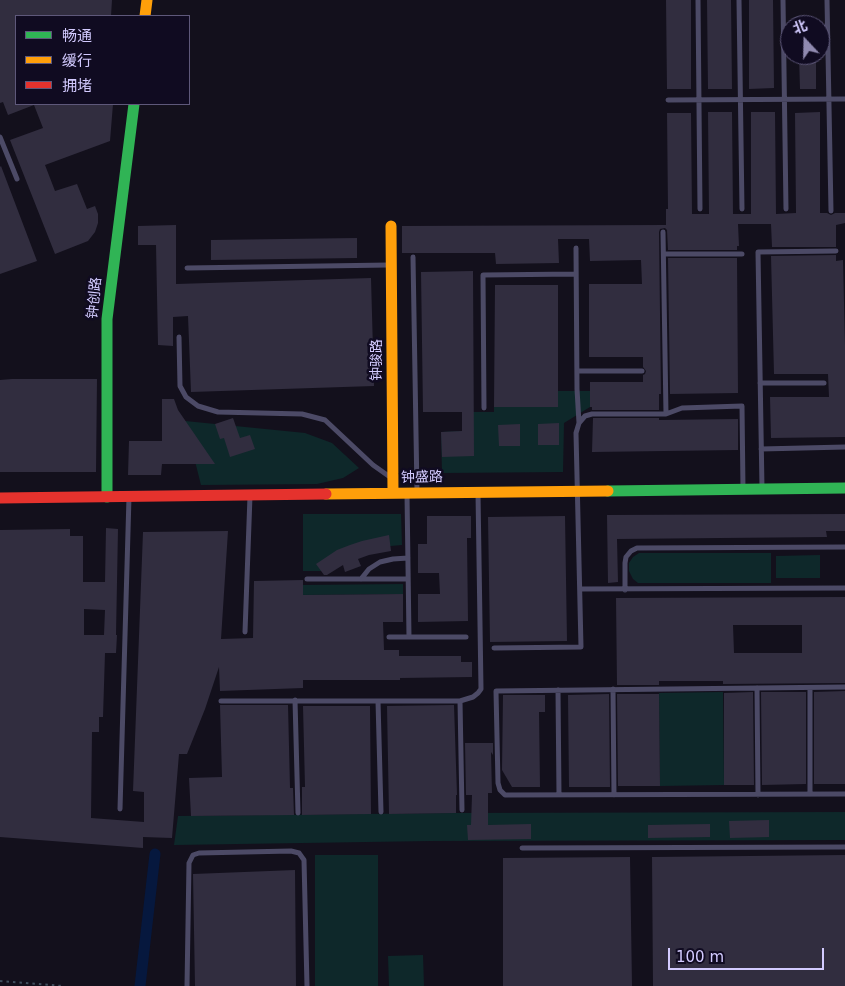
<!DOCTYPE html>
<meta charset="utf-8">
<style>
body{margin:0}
#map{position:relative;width:845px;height:986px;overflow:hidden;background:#13101c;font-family:"DejaVu Sans","Noto Sans SC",sans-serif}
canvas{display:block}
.legend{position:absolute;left:15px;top:15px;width:175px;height:90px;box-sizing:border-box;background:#100b21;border:1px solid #5e587a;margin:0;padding:6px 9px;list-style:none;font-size:15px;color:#d3cbff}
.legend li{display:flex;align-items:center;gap:10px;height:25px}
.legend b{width:25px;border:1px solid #5e587a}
.north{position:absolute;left:780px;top:15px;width:50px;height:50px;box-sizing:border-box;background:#100b21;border:1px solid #5e587a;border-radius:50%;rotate:339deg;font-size:14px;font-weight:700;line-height:20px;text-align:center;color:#d3cbff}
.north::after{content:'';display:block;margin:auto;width:18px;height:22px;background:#908ab0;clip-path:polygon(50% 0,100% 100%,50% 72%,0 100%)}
.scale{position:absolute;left:668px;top:948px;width:156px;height:22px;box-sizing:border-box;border:2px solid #d3cbff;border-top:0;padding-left:6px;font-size:15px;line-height:18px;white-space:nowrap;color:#d3cbff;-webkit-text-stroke:4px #100b21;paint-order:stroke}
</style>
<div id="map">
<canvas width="845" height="986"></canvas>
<ul class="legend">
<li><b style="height:6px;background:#30b455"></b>畅通</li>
<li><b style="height:6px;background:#ff9f0a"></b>缓行</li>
<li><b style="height:6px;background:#e5322d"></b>拥堵</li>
</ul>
<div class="north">北</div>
<div class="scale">100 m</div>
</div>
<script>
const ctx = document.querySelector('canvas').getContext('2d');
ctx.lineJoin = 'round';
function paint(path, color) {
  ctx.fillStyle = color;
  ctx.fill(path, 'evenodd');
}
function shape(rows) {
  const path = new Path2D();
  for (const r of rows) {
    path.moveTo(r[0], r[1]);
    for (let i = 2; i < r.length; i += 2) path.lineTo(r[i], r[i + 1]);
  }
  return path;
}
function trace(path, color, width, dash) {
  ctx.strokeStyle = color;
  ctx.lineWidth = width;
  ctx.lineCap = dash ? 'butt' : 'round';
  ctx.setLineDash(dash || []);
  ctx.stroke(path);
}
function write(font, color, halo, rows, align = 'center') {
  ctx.font = font + ' "DejaVu Sans","Noto Sans SC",sans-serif';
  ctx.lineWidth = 5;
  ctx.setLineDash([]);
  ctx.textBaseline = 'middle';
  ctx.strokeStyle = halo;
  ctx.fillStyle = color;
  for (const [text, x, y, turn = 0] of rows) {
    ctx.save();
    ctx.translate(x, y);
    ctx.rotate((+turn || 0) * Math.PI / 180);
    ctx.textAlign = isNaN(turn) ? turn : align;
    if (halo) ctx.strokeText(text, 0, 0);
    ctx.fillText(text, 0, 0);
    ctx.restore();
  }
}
const green = shape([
 [558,391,590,391,590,407,564,423,563,472,442,473,441,432,462,431,462,412,494,412,494,407,557,406],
 [185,421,305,433,332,443,359,468,343,478,317,484,201,485],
 [303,514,401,514,402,545,379,547,324,571,303,571],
 [639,553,771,553,771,583,638,583,633,579,629,571,629,563,633,557],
 [820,555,820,578,776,578,776,556],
 [403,584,403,594,303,595,303,585],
 [723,692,724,785,660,786,659,693],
 [845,812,845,840,431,841,174,845,178,816,456,813],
 [315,855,378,855,378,986,315,986],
 [423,955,424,986,389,986,388,956]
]);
const canal = shape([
 [140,986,155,854]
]);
const building = shape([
 [0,0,112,0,111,16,16,16,16,104,113,104,110,141,45,165,55,191,77,184,87,209,95,206,98,214,98,223,95,232,88,241,55,254,10,140,43,128,34,105,8,115,3,102,0,103],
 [666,0,691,0,691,89,667,89],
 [707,0,731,0,732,89,708,89],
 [749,0,773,0,774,88,749,89],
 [799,55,816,55,816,89,800,89],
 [708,112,732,112,733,214,751,214,751,112,775,112,776,214,796,213,795,113,820,112,820,213,827,213,831,215,835,213,845,213,845,223,836,225,836,247,772,247,771,224,738,224,739,246,737,246,737,250,668,250,667,230,665,228,660,229,659,232,661,394,659,394,659,410,592,410,592,407,590,407,590,382,643,382,643,375,645,374,646,371,643,367,643,357,589,357,589,284,642,284,641,260,590,261,589,239,558,239,559,263,496,264,495,253,402,253,402,226,666,225,666,209,668,209,667,113,691,113,692,214,709,214],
 [1,166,37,261,0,274,0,167],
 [176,225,176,284,371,278,374,386,191,392,188,316,173,317,173,346,158,345,156,245,138,245,138,226],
 [357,238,357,258,211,260,211,240],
 [836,255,836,261,843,260,845,345,845,437,771,438,770,397,829,397,828,374,774,374,771,256],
 [668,258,737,258,738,393,670,394],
 [473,271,474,456,442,457,441,432,462,431,462,412,423,412,421,272],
 [495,285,558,285,558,407,494,407],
 [12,379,97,379,96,472,0,472,0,380],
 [162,399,174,399,178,410,215,464,162,464,161,475,128,475,129,441,162,441],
 [233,418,240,438,250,435,255,449,230,457,224,438,220,439,215,424],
 [593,418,659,418,659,420,738,419,738,450,592,452],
 [559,423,559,445,538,445,538,424],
 [520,424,520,446,499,446,498,425],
 [845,514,845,531,826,531,827,537,617,539,618,582,608,583,607,515],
 [427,516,471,516,471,538,467,538,468,621,418,622,418,594,440,594,439,573,418,573,418,544,427,544],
 [565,516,567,641,490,642,488,517],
 [106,528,118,529,116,635,117,635,116,653,105,653,103,717,99,717,99,732,92,732,91,818,144,822,144,792,133,791,143,532,228,531,221,639,253,638,254,581,303,580,303,595,403,594,403,622,383,622,384,650,399,650,399,656,461,656,461,662,472,662,472,677,400,678,400,680,303,680,303,688,220,691,219,667,205,709,187,754,179,754,172,838,143,837,143,848,0,837,0,530,70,529,70,536,83,536,83,582,105,582],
 [84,609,105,610,104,635,84,635],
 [389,535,391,551,369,555,358,559,361,566,345,572,343,565,327,575,324,575,316,564,337,550,350,545,362,541],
 [845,597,845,683,723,684,723,681,659,681,659,685,617,685,616,598],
 [733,625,802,625,802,653,734,653],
 [845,691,845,784,814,784,814,692],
 [753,692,754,785,724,785,724,693],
 [761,692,806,692,806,784,762,785],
 [609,694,610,787,569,787,568,695],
 [617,694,659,694,660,786,618,786],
 [503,695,545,695,545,712,539,712,540,787,512,787,502,770],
 [220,705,288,705,290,788,293,788,294,815,191,816,189,778,222,777],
 [454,705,457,795,456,795,456,813,389,814,387,706],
 [303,706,370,706,371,814,302,815,302,787,305,787],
 [465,743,493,743,493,755,491,752,492,793,488,793,488,825,531,824,531,839,468,840,467,825,471,825,472,795,466,795],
 [769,820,769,837,730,838,729,821],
 [710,824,710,837,648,838,648,825],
 [845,855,845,986,653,986,652,857],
 [630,857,632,986,503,986,503,858],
 [295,870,296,986,195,986,193,874]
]);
const path = shape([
 [0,981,63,986]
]);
const lane = shape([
 [698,0,700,209],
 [739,0,742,209],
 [783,0,786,209],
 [827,0,831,211],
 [668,100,845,99],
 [0,137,17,179],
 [663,232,666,414],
 [576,248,577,389,579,423],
 [664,254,742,254],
 [413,257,417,492],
 [187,268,389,265],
 [179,337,180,386,186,397,198,406,218,412,302,414,325,420,373,465,390,477],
 [577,371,642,371],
 [760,383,824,383],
 [484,408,483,275,576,274],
 [761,449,845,447],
 [762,488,758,252,836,251],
 [407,494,409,637],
 [307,579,408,579],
 [361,579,369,569,380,562,393,559,408,558],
 [580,589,845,588],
 [625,590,625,563,626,557,631,551,637,548,845,547],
 [245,632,250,496],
 [389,637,466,637],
 [494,648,581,647,576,433,579,423,585,416,592,414,666,414,682,408,742,406,743,489],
 [845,687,496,691,498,783,500,790,505,795,845,794],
 [757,688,758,795],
 [613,689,614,795],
 [558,690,559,795],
 [295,700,298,813],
 [221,701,460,701,473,697,478,693,481,689,478,493],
 [378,701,381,812],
 [460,701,462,810],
 [810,794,810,688],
 [120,809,129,497],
 [522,848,845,847],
 [187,986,189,863,193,855,199,853,291,851,299,853,304,860,307,986]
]);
const fast = shape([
 [608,491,845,488],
 [107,497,107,319,134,104]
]);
const slow = shape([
 [145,16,147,0],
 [391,226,393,493],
 [326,494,608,491]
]);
const jam = shape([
 [0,498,326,494]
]);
const streetNames = [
 ["钟创路",95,298,-84],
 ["钟骏路",377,360,-90],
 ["钟盛路",422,478,-1]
];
paint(green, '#0e282a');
trace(canal, '#06183e', 11);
paint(building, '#312d3f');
trace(path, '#404e5d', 2, [2.5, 4]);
trace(lane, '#4c4a66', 5);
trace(fast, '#30b455', 11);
trace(slow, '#ff9f0a', 11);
trace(jam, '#e5322d', 11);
write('14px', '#d3cbff', '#100b21', streetNames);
</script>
